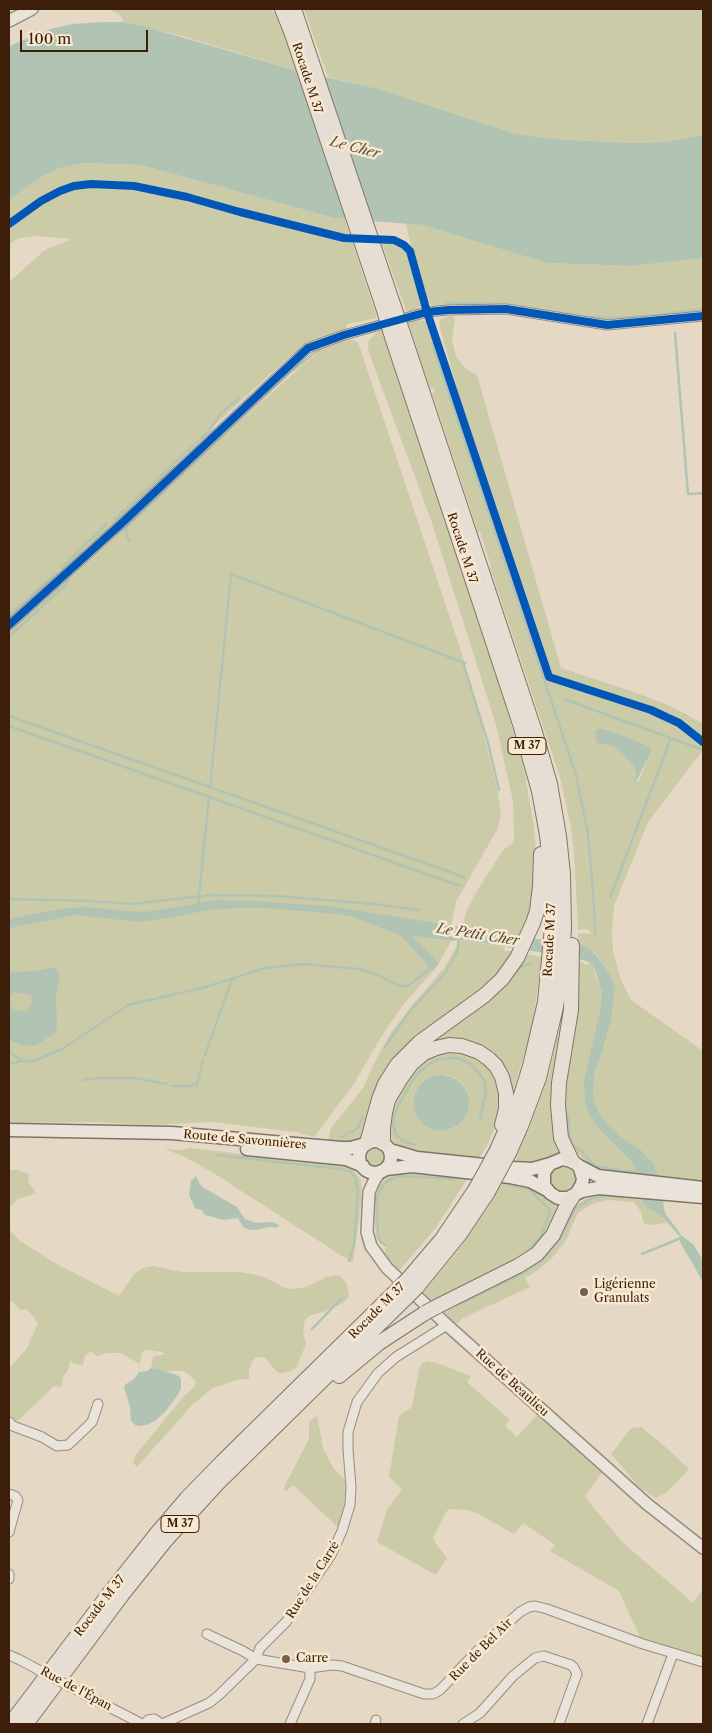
<!DOCTYPE html>
<meta charset="utf-8">
<style>
body{margin:0}
#map{position:relative;width:712px;height:1733px;overflow:hidden;background:#e5d8c4;font-family:"Libre Caslon Text",serif}
canvas{display:block}
.frame{position:absolute;inset:0;border:10px solid #3c1e0b;pointer-events:none}
.scale{position:absolute;left:20px;top:30px;width:128px;height:22px;box-sizing:border-box;border:2px solid #3c1e0b;border-top:0;padding-left:6px;font-size:15px;line-height:18px;white-space:nowrap;color:#3c1e0b;-webkit-text-stroke:4px #f7e8d0;paint-order:stroke}
</style>
<div id="map">
<canvas width="712" height="1733"></canvas>
<div class="frame"></div>
<div class="scale">100 m</div>
</div>
<script>
const ctx = document.querySelector('canvas').getContext('2d');
ctx.lineJoin = 'round';
function paint(path, color) {
  ctx.fillStyle = color;
  ctx.fill(path, 'evenodd');
}
function shape(rows) {
  const path = new Path2D();
  for (const r of rows) {
    if (r.length === 3) {
      path.moveTo(r[0] + r[2], r[1]);
      path.arc(r[0], r[1], r[2], 0, 2 * Math.PI);
      continue;
    }
    path.moveTo(r[0], r[1]);
    for (let i = 2; i < r.length; i += 2) path.lineTo(r[i], r[i + 1]);
  }
  return path;
}
function trace(path, color, width, dash) {
  ctx.strokeStyle = color;
  ctx.lineWidth = width;
  ctx.lineCap = dash ? 'butt' : 'round';
  ctx.setLineDash(dash || []);
  ctx.stroke(path);
}
function write(font, color, halo, rows, align = 'center') {
  ctx.font = font + ' "Libre Caslon Text",serif';
  ctx.lineWidth = 5;
  ctx.setLineDash([]);
  ctx.textBaseline = 'middle';
  ctx.strokeStyle = halo;
  ctx.fillStyle = color;
  for (const [text, x, y, turn = 0] of rows) {
    ctx.save();
    ctx.translate(x, y);
    ctx.rotate((+turn || 0) * Math.PI / 180);
    ctx.textAlign = isNaN(turn) ? turn : align;
    if (halo) ctx.strokeText(text, 0, 0);
    ctx.fillText(text, 0, 0);
    ctx.restore();
  }
}
const green = shape([
 [110,9,272,9,285,37,297,71,179,35,124,22,120,15],
 [304,9,703,9,703,135,666,142,630,143,554,139,516,134,376,88,328,77],
 [84,163,141,165,334,218,345,219,350,236,245,211,160,188,115,182,85,183,60,188,26,209,9,222,9,200,18,192,41,177,60,168],
 [108,187,158,194,274,224,351,238,377,318,347,324,346,336,358,342,466,666,463,665,479,715,498,793,501,813,498,828,456,902,451,926,338,907,336,914,352,917,401,936,433,971,403,1005,381,1037,355,1082,314,1137,296,1132,213,1122,146,1125,96,1122,9,1123,9,282,45,250,71,239,36,236,20,238,9,244,9,229,44,203,65,192,81,188],
 [315,339,317,354,305,363,175,480,174,462,280,365,297,351],
 [406,223,422,225,547,263,632,266,703,258,703,313,607,321,434,307,427,301,409,238],
 [388,242,401,246,408,255,421,298,421,306,417,310,407,313,382,244],
 [449,316,453,316,455,320,452,340,456,357,465,368,477,375,561,668,634,692,673,707,703,724,703,737,687,725,655,710,551,676,457,390,439,324,441,319],
 [415,320,424,321,429,324,432,329,495,527,547,677,551,682,623,702,657,714,679,725,703,743,703,750,648,822,614,906,612,933,613,951,620,977,631,1000,703,1051,703,1183,659,1178,654,1164,641,1150,620,1136,606,1123,600,1115,594,1100,593,1092,595,1071,602,1053,612,1016,615,989,609,972,594,952,590,948,578,945,578,933,591,934,591,931,585,929,578,930,574,851,570,823,560,777,490,568,491,566,480,532,478,532,432,393,435,392,433,388,430,389,408,321],
 [613,746,651,752,639,780,636,783,636,771,631,763,620,751],
 [381,329,505,702,524,769,533,821,536,851,535,890,528,918,520,937,462,927,467,910,477,891,503,850,512,844,514,840,513,801,496,725,431,520,369,353,368,345,369,340],
 [411,936,432,939,451,941,439,963],
 [460,940,504,947,505,951,513,951,510,958,490,983,415,1039,360,1138,341,1144,328,1141,331,1128,363,1088,376,1059,391,1033,413,1004,445,967],
 [524,954,542,957,532,1028,511,1098,489,1054,426,1048],
 [577,960,587,965,589,963,592,964,602,994,600,1010,584,1080,612,1142,630,1160,638,1177,608,1174,587,1163,568,1144,563,1095],
 [565,993,562,1152,552,1155,544,1162,513,1165,529,1129,548,1078,563,1014],
 [458,1051,480,1058,494,1073,501,1094,498,1119,489,1142,478,1160,413,1152,398,1147,389,1136,391,1107,409,1075,426,1058,441,1052],
 [447,1075,455,1078,462,1083,467,1091,466,1116,461,1123,454,1128,445,1131,436,1130,427,1127,420,1122,415,1114,413,1096,417,1088,423,1081],
 [375,1157,9],
 [191,1148,350,1167,361,1180,362,1199,353,1263,215,1174,183,1156,164,1149,179,1150],
 [563,1179,14],
 [12,1170,18,1170,29,1174,28,1181,36,1193,18,1199,9,1207,9,1171],
 [409,1172,468,1178,434,1230,397,1273,384,1255,386,1247,379,1242,377,1239,375,1224,375,1197,379,1186,386,1178,390,1175],
 [504,1180,539,1190,550,1202,562,1205,559,1214,555,1213,542,1239,530,1254,433,1303,422,1294,463,1244,487,1209],
 [593,1194,642,1196,645,1205,662,1216,667,1222,655,1225,644,1224,641,1212,634,1202,609,1200,592,1204,578,1213,565,1242,553,1257,537,1271,525,1278,530,1287,463,1318,456,1324,444,1313,455,1307,454,1304,520,1272,573,1207],
 [9,1229,19,1240,55,1263,119,1296,134,1274,143,1268,153,1266,182,1272,240,1272,262,1276,285,1288,295,1289,306,1287,327,1277,339,1275,347,1284,349,1297,343,1303,326,1311,309,1316,305,1320,303,1331,306,1344,296,1368,291,1371,282,1373,277,1372,265,1358,257,1357,253,1360,249,1370,249,1379,237,1380,213,1388,192,1405,137,1467,133,1463,135,1456,183,1397,195,1386,196,1381,184,1371,165,1371,151,1368,153,1357,165,1354,161,1352,146,1350,142,1352,140,1364,120,1353,108,1353,97,1356,90,1351,85,1356,83,1365,78,1365,70,1361,68,1370,63,1377,62,1386,58,1387,54,1386,20,1419,16,1421,9,1415,9,1369,27,1348,38,1323,27,1309,21,1310,9,1299],
 [427,1361,437,1363,471,1376,467,1382,510,1420,505,1426,517,1437,538,1414,602,1472,585,1497,623,1543,693,1603,703,1588,703,1663,643,1644,619,1591,550,1551,555,1545,523,1523,514,1534,477,1513,466,1510,449,1509,446,1512,433,1538,436,1544,447,1558,436,1575,377,1542,387,1510,402,1489,389,1477,399,1416,412,1407,419,1369,421,1364],
 [317,1416,323,1448,334,1469,351,1487,342,1531,293,1485,285,1492,285,1485,309,1439,309,1422],
 [641,1427,662,1444,689,1469,668,1491,656,1498,640,1488,611,1454,628,1432,632,1428]
]);
const water = shape([
 [105,22,124,22,147,27,297,71,376,88,516,134,554,139,630,143,666,142,703,135,703,258,632,266,547,263,422,225,334,218,141,165,84,163,60,168,41,177,9,200,9,46,54,28,72,24],
 [597,729,602,729,624,736,650,747,651,752,635,784,636,771,631,763,620,751,613,746,597,743,595,732],
 [215,900,257,901,338,907,515,936,582,945,590,948,609,972,615,989,612,1016,602,1053,595,1071,593,1092,594,1100,600,1115,606,1123,620,1136,641,1150,654,1164,659,1178,665,1213,682,1236,693,1244,703,1260,703,1282,680,1242,680,1237,662,1216,644,1205,638,1177,630,1160,599,1129,589,1114,585,1102,584,1080,600,1010,602,994,596,972,591,963,577,958,463,940,451,941,412,936,439,963,433,971,401,936,352,917,336,914,265,908,237,908,208,910,175,917,139,922,76,915,9,928,9,919,65,908,86,907,139,912,153,911],
 [54,967,59,972,60,975,56,995,57,1027,55,1033,37,1045,30,1046,21,1045,10,1040,9,974,13,972,36,971],
 [14,992,31,995,32,1003,26,1012,13,1009,11,1006,10,997],
 [441,1103,28],
 [196,1176,199,1183,204,1188,237,1207,245,1219,256,1223,272,1222,279,1225,277,1228,269,1227,256,1230,250,1230,243,1227,238,1218,224,1220,205,1215,201,1210,195,1208,189,1195,191,1181],
 [151,1368,165,1371,179,1376,181,1380,181,1388,177,1396,165,1412,155,1421,146,1425,140,1426,135,1425,131,1421,130,1407,124,1387,126,1384,134,1379,139,1372,147,1371]
]);
const stream = shape([
 [447,303,501,304,587,317,615,318,650,316,703,309],
 [675,333,688,494,703,493],
 [432,343,576,775,588,833,594,904,595,935],
 [115,519,209,431,222,412,239,398],
 [126,528,128,539,130,541],
 [122,531,288,374,321,348],
 [61,568,107,524],
 [9,616,56,573],
 [9,637,64,586,69,580],
 [463,662,488,743,499,790],
 [564,699,703,750],
 [9,716,464,877],
 [9,726,460,886],
 [210,788,231,574,465,663],
 [610,898,671,738],
 [9,899,90,901,134,904,210,895,277,896,375,904,420,910],
 [198,905,209,797],
 [513,975,520,968,530,963],
 [493,997,502,988],
 [455,1025,489,1000],
 [385,1047,409,1012,446,972,457,952,459,938],
 [9,1052,23,1061,34,1061,62,1049,128,1005,206,987,265,968,305,964,359,969,373,973,399,986,408,986,429,969,428,964],
 [205,1055,232,979],
 [9,1064,23,1061],
 [84,1080,101,1078,134,1078,166,1084],
 [172,1086,188,1086,197,1084,203,1061],
 [568,1115,571,1144,581,1151,595,1166,623,1171,639,1172],
 [341,1137,357,1129,363,1117],
 [415,1145,405,1142,396,1135,393,1123,395,1112,412,1081,419,1072,431,1063,439,1059,457,1058,471,1064,480,1074,484,1081,486,1093,480,1119],
 [217,1155,340,1169,351,1172,355,1176,358,1191,354,1244,349,1261],
 [510,1185,529,1189,549,1209,550,1213,540,1237,526,1253],
 [385,1245,381,1242,378,1237,377,1197,383,1185,389,1180,400,1176,454,1179],
 [642,1254,681,1238],
 [463,1302,523,1273,539,1263,558,1242,575,1208,593,1198,609,1195],
 [312,1329,341,1299]
]);
const minor = shape([
 [9,625,122,523,308,348,344,335,427,312,449,310,506,309,607,325,703,316],
 [9,1422,13,1426,42,1437,57,1446,68,1445,92,1422,98,1404],
 [9,1494,15,1496,18,1500,9,1532],
 [9,1574,9,1579],
 [207,1634,243,1651,256,1659,310,1668,332,1665,342,1666,424,1694,433,1694,440,1690,476,1652,520,1612,529,1607,535,1606,547,1609,643,1644,703,1662],
 [9,1655,20,1660],
 [84,1694,142,1724],
 [145,1724,148,1720,154,1719,162,1724],
 [162,1724,209,1703,219,1695,256,1659,260,1648,286,1622,331,1555,342,1531,350,1505,351,1487,348,1449,348,1432,357,1402,378,1373,396,1357,447,1325],
 [290,1724,310,1679,310,1668],
 [375,1724,376,1720],
 [463,1724,480,1713,513,1676,535,1658,544,1656,571,1665,574,1668,577,1674,559,1724],
 [647,1724,673,1654]
]);
const tertiary = shape([
 [9,21,32,9],
 [381,1171,375,1179,369,1192,367,1232,371,1246,387,1268,447,1325,607,1468,647,1504,703,1548]
]);
const secondary = shape([
 [9,1130,172,1133,341,1148,351,1148,365,1144],
 [375,1157,16],
 [247,1149,346,1159,363,1166],
 [390,1150,417,1158,514,1168,532,1169,550,1164],
 [579,1166,598,1176,703,1188],
 [386,1169,412,1166,510,1177,530,1181,547,1190],
 [576,1194,582,1184,583,1178,579,1166,572,1161,562,1159,550,1164,544,1172,544,1185,550,1193,558,1198,568,1198,582,1191,598,1188,703,1197]
]);
const trunk = shape([
 [282,9,292,34,383,307],
 [294,9,393,304],
 [403,333,535,732,550,784,559,836,563,874,564,928,560,981,556,1007,539,1078,521,1126,510,1151],
 [392,337,520,724,539,791,547,835,552,881,552,927,545,1002,530,1066,521,1095,497,1150],
 [572,945,571,1010,559,1083,558,1105,561,1138,572,1161],
 [367,1143,379,1099,385,1084,397,1065,420,1042,485,995,502,979,517,958,533,923,537,911,540,886,541,854],
 [383,1143,383,1128,385,1113,388,1100,401,1078,412,1063,424,1053,436,1048,449,1045,462,1046,479,1052,489,1059,496,1066,502,1077,506,1093,506,1109,502,1125],
 [408,1279,442,1239,475,1190],
 [417,1287,460,1234,488,1192],
 [438,1306,518,1266,537,1254,553,1235,567,1205,573,1196],
 [339,1376,379,1343,425,1313],
 [10,1724,111,1591,157,1533,187,1498,222,1462,398,1289],
 [26,1724,122,1595,166,1540,217,1484,407,1297]
]);
const minorBridge = shape([
 [20,1660,84,1694]
]);
const trunkBridge = shape([
 [393,304,403,333],
 [383,307,392,337],
 [475,1190,497,1150],
 [488,1192,510,1151],
 [398,1289,408,1279],
 [407,1297,417,1287],
 [425,1313,438,1306]
]);
const cycleway = shape([
 [9,224,41,201,60,191,74,186,91,184,134,186,187,197,240,212,344,238,394,240,404,245,410,251,427,312,549,677,651,710,679,723,703,742],
 [9,625,122,523,308,348,344,335,427,312,449,310,506,309,607,325,703,316]
]);
const markers = [
 [584,1292,5,"#775f4c"],
 [286,1659,5,"#775f4c"]
];
const shields = [
 [527,746,38],
 [180,1524,38]
];
const shieldNames = [
 ["M 37",527,746],
 ["M 37",180,1524]
];
const streetNames = [
 ["Rocade M 37",307,78,72],
 ["Rocade M 37",462,548,72],
 ["Rocade M 37",550,940,-87],
 ["Route de Savonnières",245,1140,5],
 ["Rocade M 37",377,1311,-45],
 ["Rue de Beaulieu",512,1383,42],
 ["Rue de la Carré",313,1580,-58],
 ["Rocade M 37",100,1606,-52],
 ["Rue de Bel Air",481,1650,-45],
 ["Rue de l'Épan",76,1689,28]
];
const poiNames = [
 ["Ligérienne",594,1285],
 ["Granulats",594,1299],
 ["Carre",296,1659]
];
const waterNames = [
 ["Le Cher",355,148,15],
 ["Le Petit Cher",478,935,9]
];
paint(green, '#cccba7');
paint(water, '#b1c4b4');
trace(stream, '#b1c4b4', 2.5);
trace(minor, '#988d7f', 11);
trace(tertiary, '#988d7f', 14);
trace(secondary, '#7f7467', 15);
trace(trunk, '#7f7467', 16);
trace(minor, '#e9e3d9', 9);
trace(tertiary, '#e9e3d9', 11);
trace(secondary, '#e9e3d9', 12);
trace(trunk, '#e6ded2', 14);
trace(minorBridge, '#988d7f', 11, []);
trace(trunkBridge, '#7f7467', 16, []);
trace(minorBridge, '#e9e3d9', 9);
trace(trunkBridge, '#e6ded2', 14);
trace(cycleway, '#0057b8', 8);
for (const [x, y, r, color] of markers) {
  const dot = new Path2D();
  dot.arc(x, y, r, 0, 2 * Math.PI);
  ctx.fillStyle = color;
  ctx.fill(dot);
  trace(dot, '#f7e8d0', 2);
}
for (const [x, y, w] of shields) {
  const box = new Path2D();
  box.roundRect(x - w / 2, y - 8.5, w, 17, 4);
  ctx.fillStyle = '#f7e8d0';
  ctx.fill(box);
  trace(box, '#3c1e0b', 1);
}
write('bold 11px', '#3c1e0b', null, shieldNames);
write('12px', '#3c1e0b', '#f7e8d0', streetNames);
write('12px', '#3c1e0b', '#f7e8d0', poiNames, 'left');
write('italic 14px', '#584d3c', '#f7e8d0', waterNames);
</script>
